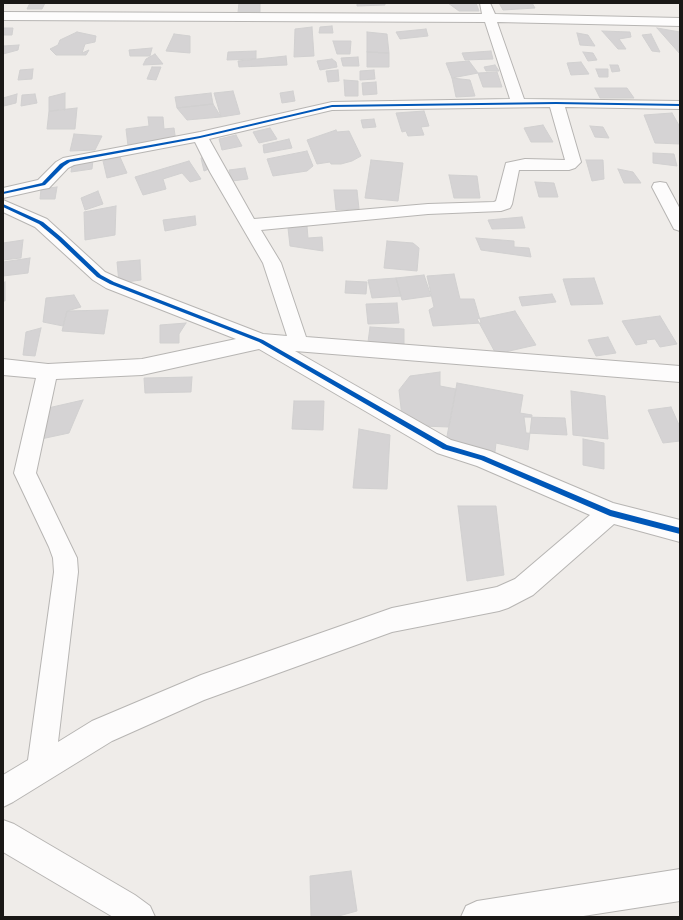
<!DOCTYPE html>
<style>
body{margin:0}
#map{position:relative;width:683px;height:920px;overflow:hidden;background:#efece9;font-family:Mulish,sans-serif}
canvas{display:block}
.frame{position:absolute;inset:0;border:4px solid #1a1816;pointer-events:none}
</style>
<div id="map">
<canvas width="683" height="920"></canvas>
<div class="frame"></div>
</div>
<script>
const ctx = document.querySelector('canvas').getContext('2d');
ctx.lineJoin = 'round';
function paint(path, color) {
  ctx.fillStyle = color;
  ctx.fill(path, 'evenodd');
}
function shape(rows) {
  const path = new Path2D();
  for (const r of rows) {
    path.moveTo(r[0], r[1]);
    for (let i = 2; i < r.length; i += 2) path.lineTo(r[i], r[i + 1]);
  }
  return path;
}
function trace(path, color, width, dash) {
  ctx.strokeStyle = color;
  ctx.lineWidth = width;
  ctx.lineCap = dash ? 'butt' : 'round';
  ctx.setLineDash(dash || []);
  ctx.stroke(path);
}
const building = shape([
 [30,3,45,3,42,9,27,9,30,3],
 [239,3,260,3,260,12,238,12,239,3],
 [357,3,385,3,385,5,357,6,357,3],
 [448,3,476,3,479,11,459,11,448,3],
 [499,3,532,3,535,8,503,10,499,3],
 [332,26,333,33,319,33,320,27,332,26],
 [312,27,314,56,294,57,295,29,312,27],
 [3,28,13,28,12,35,3,35,3,28],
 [657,28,680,32,680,54,657,28],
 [426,29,428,36,400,39,396,32,426,29],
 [602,31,630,32,631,37,619,39,626,49,618,49,602,31],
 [77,32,96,36,95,42,85,44,82,53,89,50,86,55,56,55,50,49,58,45,60,40,77,32],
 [367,32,387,34,389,53,367,52,367,32],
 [577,33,588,35,595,46,580,45,577,33],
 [174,34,190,36,190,53,166,51,174,34],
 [651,34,660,52,652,51,642,35,651,34],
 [333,41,351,41,350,54,337,54,333,41],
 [19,45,18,50,3,54,3,46,19,45],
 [152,48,150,56,130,56,129,50,152,48],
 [256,51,256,59,227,60,228,52,256,51],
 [491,51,493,59,465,60,462,53,491,51],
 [367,52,389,53,389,67,367,67,367,52],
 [583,52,593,53,597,60,588,61,583,52],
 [155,54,163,64,143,65,146,59,155,54],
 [286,56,287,65,239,67,238,61,286,56],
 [358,57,359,66,343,66,341,58,358,57],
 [332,59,336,62,337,67,320,70,317,61,332,59],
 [469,61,478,73,452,78,446,63,469,61],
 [581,62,589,74,571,75,567,63,581,62],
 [495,65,499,71,486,71,484,67,495,65],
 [610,65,618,65,620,71,612,72,610,65],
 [152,67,161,67,156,80,147,79,152,67],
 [33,69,32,79,18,80,20,70,33,69],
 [596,69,608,69,608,77,599,77,596,69],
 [338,70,339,81,328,82,326,71,338,70],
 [374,70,375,79,360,80,360,71,374,70],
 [497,72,502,87,483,87,478,73,497,72],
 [452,78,470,80,475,96,456,97,452,78],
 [344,80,358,81,358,96,345,96,344,80],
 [376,82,377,94,363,95,362,83,376,82],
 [595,88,627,88,634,98,600,98,595,88],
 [233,91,240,114,221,117,214,93,233,91],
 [293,91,295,101,282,103,280,93,293,91],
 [65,93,65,110,49,111,49,97,65,93],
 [211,93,213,104,177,108,175,97,211,93],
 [17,94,16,103,4,106,3,98,17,94],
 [35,94,37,103,21,106,22,95,35,94],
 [213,104,221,117,187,120,177,108,213,104],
 [77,108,75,129,47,129,49,111,77,108],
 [424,111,429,126,421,127,424,135,408,136,406,131,402,132,396,113,424,111],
 [672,113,680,127,680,144,655,143,644,115,672,113],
 [148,117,163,117,164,129,174,128,176,142,128,146,126,129,149,126,148,117],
 [374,119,376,127,363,128,361,120,374,119],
 [543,125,553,142,531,142,524,128,543,125],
 [590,126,603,127,609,138,595,137,590,126],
 [270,128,277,139,259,143,253,132,270,128],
 [336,130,337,132,349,131,361,156,352,161,341,164,331,164,330,162,317,164,307,140,336,130],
 [74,134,102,136,95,150,70,151,74,134],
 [236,135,242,146,222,150,219,139,236,135],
 [289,139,292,148,264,153,263,145,289,139],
 [307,151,313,166,307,171,273,176,267,159,307,151],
 [214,152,219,165,204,171,201,158,214,152],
 [653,153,674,154,677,166,653,163,653,153],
 [120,157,127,173,107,178,103,161,120,157],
 [93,160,92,169,71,172,72,164,93,160],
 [371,160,403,163,398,201,365,198,371,160],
 [586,160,603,160,604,179,592,181,586,160],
 [189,161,201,179,190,182,182,173,163,179,166,189,143,195,135,177,189,161],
 [245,168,248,179,232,181,229,170,245,168],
 [618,169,633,172,641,183,624,183,618,169],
 [449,175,477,176,480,198,454,198,449,175],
 [535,182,554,183,558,197,539,197,535,182],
 [57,187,55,199,40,199,41,189,57,187],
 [334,190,357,190,359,209,336,210,334,190],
 [98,191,103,204,85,210,81,198,98,191],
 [116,206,115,235,85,240,84,212,116,206],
 [195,216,196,225,165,231,163,220,195,216],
 [522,217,525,228,492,229,488,220,522,217],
 [307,226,308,238,322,237,323,251,290,246,288,228,307,226],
 [476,238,514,241,514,247,529,248,531,257,481,250,476,238],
 [23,240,21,258,3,260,3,243,23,240],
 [387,241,413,243,419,248,417,271,384,268,387,241],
 [30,258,28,273,3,276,3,262,30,258],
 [140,260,141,280,119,283,117,262,140,260],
 [454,274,460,299,474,299,481,323,433,326,429,310,434,307,427,276,454,274],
 [424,275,431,296,402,300,396,278,424,275],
 [396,278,401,296,372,298,368,280,396,278],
 [594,278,603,304,571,305,563,279,594,278],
 [346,281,367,282,366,294,345,293,346,281],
 [5,282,5,301,3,301,3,283,5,282],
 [552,294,556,302,522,306,519,297,552,294],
 [74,295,81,307,67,311,63,326,43,322,46,298,74,295],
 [397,303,399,323,368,324,366,304,397,303],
 [108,310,104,334,62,331,67,311,108,310],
 [515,311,536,345,496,354,477,319,515,311],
 [660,316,677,344,660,347,655,339,646,340,647,343,636,345,622,321,660,316],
 [186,323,179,334,179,343,160,343,160,325,186,323],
 [370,327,404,329,404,344,368,342,370,327],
 [41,328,35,356,23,355,26,332,41,328],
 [608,337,616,353,596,356,588,340,608,337],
 [440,372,440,386,456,389,449,427,422,426,402,417,399,390,410,376,440,372],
 [192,377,191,392,145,393,144,378,192,377],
 [457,383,523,395,520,413,532,415,528,450,496,443,495,452,482,454,445,447,457,383],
 [571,391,605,396,608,439,573,435,571,391],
 [83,400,69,433,41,439,48,408,83,400],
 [294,401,324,401,323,430,292,429,294,401],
 [671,407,680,427,680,441,663,443,648,410,671,407],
 [524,417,565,418,567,435,526,433,524,417],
 [359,429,390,435,387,489,353,488,359,429],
 [583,439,604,443,604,469,583,465,583,439],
 [458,506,496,506,504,575,467,581,458,506],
 [351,871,357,911,335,917,311,917,310,876,351,871]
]);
const minor = shape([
 [480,3,490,3,495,14,680,18,680,26,497,22,524,99,680,101,680,109,565,107,581,162,575,168,569,170,519,170,512,204,510,208,501,211,428,214,261,230,281,263,306,337,680,366,680,382,295,351,451,440,490,451,613,503,680,520,680,542,614,524,533,595,508,608,499,611,392,632,204,700,112,741,13,802,3,807,3,775,28,760,54,572,53,558,49,547,14,473,36,378,3,375,3,359,48,364,142,359,236,339,106,288,93,280,35,227,3,212,3,200,47,219,105,272,118,278,263,334,287,336,263,263,210,172,195,142,74,165,68,168,49,188,43,189,3,198,3,188,38,180,56,162,63,158,200,132,332,102,510,99,485,22,3,20,3,12,482,14,480,3],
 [550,107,565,160,525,159,506,163,496,201,494,202,428,204,254,219,209,139,332,110,550,107],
 [259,349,437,453,477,466,590,515,515,579,497,587,392,608,201,675,92,721,58,742,78,572,77,558,36,473,56,379,142,375,259,349],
 [660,182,666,183,680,209,680,231,674,229,652,187,654,183,660,182],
 [3,820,14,824,135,895,150,906,155,917,113,917,3,852,3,820],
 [680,869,680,901,577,917,461,917,466,906,477,901,680,869]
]);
const cycleway = shape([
 [556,102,680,104,680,106,556,104,332,107,200,138,70,162,64,166,45,185,3,194,3,192,42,183,60,164,67,160,200,136,332,105,556,102],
 [3,204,43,222,61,237,101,275,114,282,263,340,447,445,484,456,611,510,680,528,680,534,610,516,481,460,443,449,259,342,110,284,97,277,57,239,39,224,3,207,3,204]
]);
paint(building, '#d5d3d4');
trace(building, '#d1d0d0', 1);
trace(minor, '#b7b5b3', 2);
paint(minor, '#fdfcfc');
paint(cycleway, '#0057b8');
</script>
